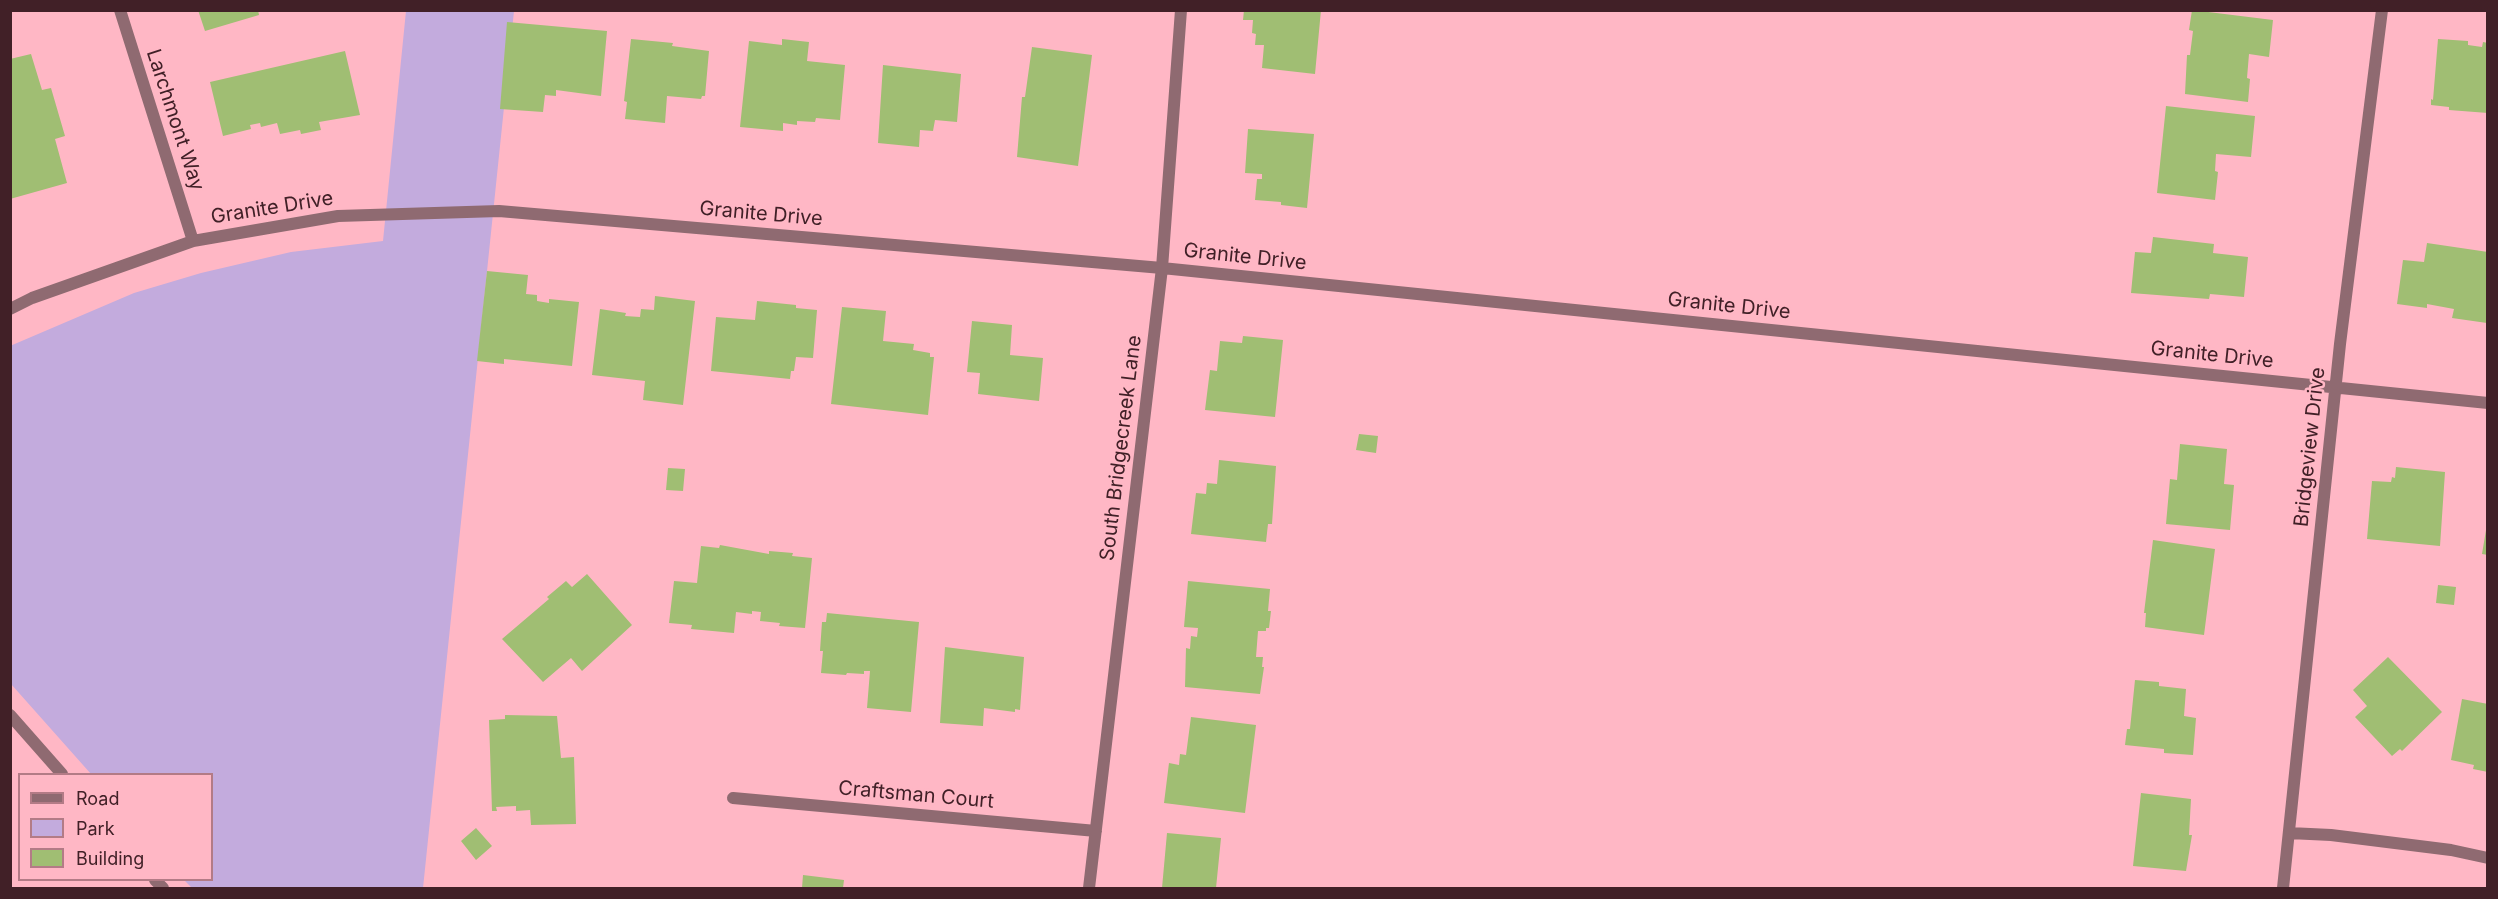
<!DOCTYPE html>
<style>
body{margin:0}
#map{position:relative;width:2498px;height:899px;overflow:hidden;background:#ffb7c5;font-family:Inter,sans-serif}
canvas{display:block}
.frame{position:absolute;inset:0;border:12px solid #412027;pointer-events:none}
.legend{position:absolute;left:18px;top:773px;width:195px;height:108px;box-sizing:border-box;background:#ffb7c5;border:2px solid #b37b86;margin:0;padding:8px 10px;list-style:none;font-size:18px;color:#412027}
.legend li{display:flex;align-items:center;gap:12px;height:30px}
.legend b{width:30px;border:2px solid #b37b86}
</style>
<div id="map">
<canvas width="2498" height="899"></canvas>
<div class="frame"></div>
<ul class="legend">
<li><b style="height:8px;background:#8f6a71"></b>Road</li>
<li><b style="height:16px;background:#c3abdd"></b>Park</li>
<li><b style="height:16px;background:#a0be73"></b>Building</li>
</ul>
</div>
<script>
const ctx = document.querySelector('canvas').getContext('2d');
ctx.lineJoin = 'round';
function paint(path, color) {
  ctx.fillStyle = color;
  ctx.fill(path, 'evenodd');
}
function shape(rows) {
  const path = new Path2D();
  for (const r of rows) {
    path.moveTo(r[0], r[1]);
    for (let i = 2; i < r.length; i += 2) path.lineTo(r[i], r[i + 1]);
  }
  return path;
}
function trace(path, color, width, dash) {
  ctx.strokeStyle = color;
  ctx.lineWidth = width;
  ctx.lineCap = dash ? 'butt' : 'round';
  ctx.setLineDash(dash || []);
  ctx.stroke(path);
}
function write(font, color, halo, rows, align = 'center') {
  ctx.font = font + ' Inter,sans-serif';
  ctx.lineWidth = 5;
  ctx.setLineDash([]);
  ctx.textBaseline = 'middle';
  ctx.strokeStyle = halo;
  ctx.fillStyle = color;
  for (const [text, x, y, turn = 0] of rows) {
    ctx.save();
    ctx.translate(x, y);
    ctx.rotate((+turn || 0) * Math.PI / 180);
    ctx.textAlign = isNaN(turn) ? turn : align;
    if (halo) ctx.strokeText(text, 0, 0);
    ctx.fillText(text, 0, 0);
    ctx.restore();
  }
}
const green = shape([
 [406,11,514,11,423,888,192,888,184,880,212,880,212,774,91,774,11,684,10,346,134,293,201,273,291,252,383,241]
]);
const building = shape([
 [198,10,258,10,259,15,205,31],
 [1244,10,1321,10,1315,74,1262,68,1264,45,1255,45,1256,34,1252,33,1253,20,1243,20],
 [2192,10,2273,20,2269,57,2249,54,2247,78,2250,79,2248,102,2185,94,2187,55,2190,55,2193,31,2189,30],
 [507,22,607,31,601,96,556,90,556,96,545,95,543,112,500,109],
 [631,39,673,43,672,46,709,51,705,96,702,96,701,99,667,96,665,123,625,119,627,102,624,101],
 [782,39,809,42,807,61,845,65,840,120,816,118,815,122,797,121,797,125,783,123,783,131,740,127,749,41,782,45],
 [2438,39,2468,41,2468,45,2482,47,2483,42,2488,43,2488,113,2449,110,2449,107,2431,105,2431,99,2433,100],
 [1032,47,1092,55,1078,166,1017,157,1022,97,1025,97],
 [345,51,360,115,319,122,321,130,301,134,300,130,280,134,277,123,261,127,260,123,250,125,251,129,223,136,210,82],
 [31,54,42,90,51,88,65,136,55,139,67,183,10,199,10,59],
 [883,65,961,74,957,122,935,120,933,131,920,130,919,147,878,143],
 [2166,106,2255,116,2251,157,2216,154,2215,171,2218,172,2215,200,2157,193],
 [1248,129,1314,134,1307,208,1281,205,1281,202,1255,200,1257,179,1262,179,1262,174,1245,173],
 [2153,237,2214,244,2213,253,2248,257,2244,297,2210,294,2209,299,2131,293,2135,252,2151,253],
 [2427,243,2488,252,2487,323,2452,318,2454,309,2427,304,2427,308,2397,304,2403,260,2424,262],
 [487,271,528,275,526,294,537,295,537,301,549,303,549,299,579,302,572,366,504,359,504,364,477,361],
 [655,296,695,301,683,405,643,400,645,381,592,375,600,309,626,313,625,316,640,317,641,309,654,310],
 [757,301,796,305,796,308,817,310,813,358,796,357,794,371,791,371,790,379,711,371,716,317,755,320],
 [842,307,886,311,883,341,914,344,913,350,930,353,930,357,934,357,928,415,831,404],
 [972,321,1012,325,1010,355,1043,358,1039,401,978,394,980,373,967,372],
 [1243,336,1283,340,1275,417,1205,410,1210,370,1217,371,1220,341,1242,343],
 [1359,434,1378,436,1376,453,1356,450],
 [2180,444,2227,449,2224,484,2234,485,2230,530,2166,524,2170,479,2177,480],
 [1219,460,1276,466,1272,524,1268,524,1266,542,1191,534,1196,493,1206,494,1207,483,1217,484],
 [2396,467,2445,472,2440,546,2367,539,2372,481,2391,482,2392,477,2395,478],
 [668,468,685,469,683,491,666,490],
 [2486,530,2488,530,2488,555,2482,554],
 [2153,540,2215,549,2204,635,2145,627,2146,613,2144,613],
 [720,545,769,554,769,551,793,553,792,556,812,558,805,628,779,626,780,623,760,621,761,612,752,611,752,614,736,612,734,633,691,629,692,625,669,623,674,581,697,583,701,546,719,548],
 [587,574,632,625,582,671,571,658,543,682,502,639,549,599,547,597,566,581,572,587],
 [1188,581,1270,589,1268,611,1271,611,1269,628,1266,628,1266,631,1258,631,1256,657,1263,657,1262,667,1264,667,1260,694,1185,687,1186,648,1190,649,1191,636,1197,637,1198,628,1184,627],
 [2438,585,2456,587,2454,605,2436,603],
 [827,613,919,622,911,712,867,708,870,671,864,671,864,674,847,673,846,675,821,673,823,651,820,651,822,622,826,622],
 [945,647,1024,657,1020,710,1015,709,1015,712,984,708,983,726,940,723],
 [2388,657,2442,712,2402,751,2400,749,2392,756,2355,717,2367,706,2353,690],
 [2135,680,2159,682,2159,686,2186,689,2184,716,2196,718,2193,755,2164,753,2164,749,2125,745,2127,729,2130,729],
 [2462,699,2488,704,2488,772,2473,769,2474,765,2451,760],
 [505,715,557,716,561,758,574,757,576,824,531,825,530,810,516,811,516,806,496,807,497,811,492,811,489,720,505,719],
 [1191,717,1256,725,1245,813,1164,803,1169,763,1179,765,1180,754,1186,755],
 [2141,793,2191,799,2189,835,2192,835,2186,871,2133,866],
 [476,828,492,846,476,860,461,841],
 [1167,833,1221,838,1216,888,1162,888],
 [803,875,844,880,843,888,802,888]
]);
const street = shape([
 [120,10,193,241],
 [10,309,32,298,193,241,338,216,499,211,1162,268,2488,403],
 [10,715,62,774],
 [733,798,1096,831],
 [2289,833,2331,835,2451,850,2488,858],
 [155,880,163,888],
 [1089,888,1162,268,1181,10],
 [2283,888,2340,344,2382,10]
]);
const streetNames = [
 ["Larchmont Way",175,120,72],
 ["Granite Drive",272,208,-9],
 ["Granite Drive",761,214,5],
 ["Granite Drive",1245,257,6],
 ["Granite Drive",1729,306,6],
 ["Granite Drive",2212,355,6],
 ["Bridgeview Drive",2310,447,-84],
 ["South Bridgecreek Lane",1121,448,-83],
 ["Craftsman Court",916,795,5]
];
paint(green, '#c3abdd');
paint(building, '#a0be73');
trace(street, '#8f6a71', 12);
write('20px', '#412027', '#ffb7c5', streetNames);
</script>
